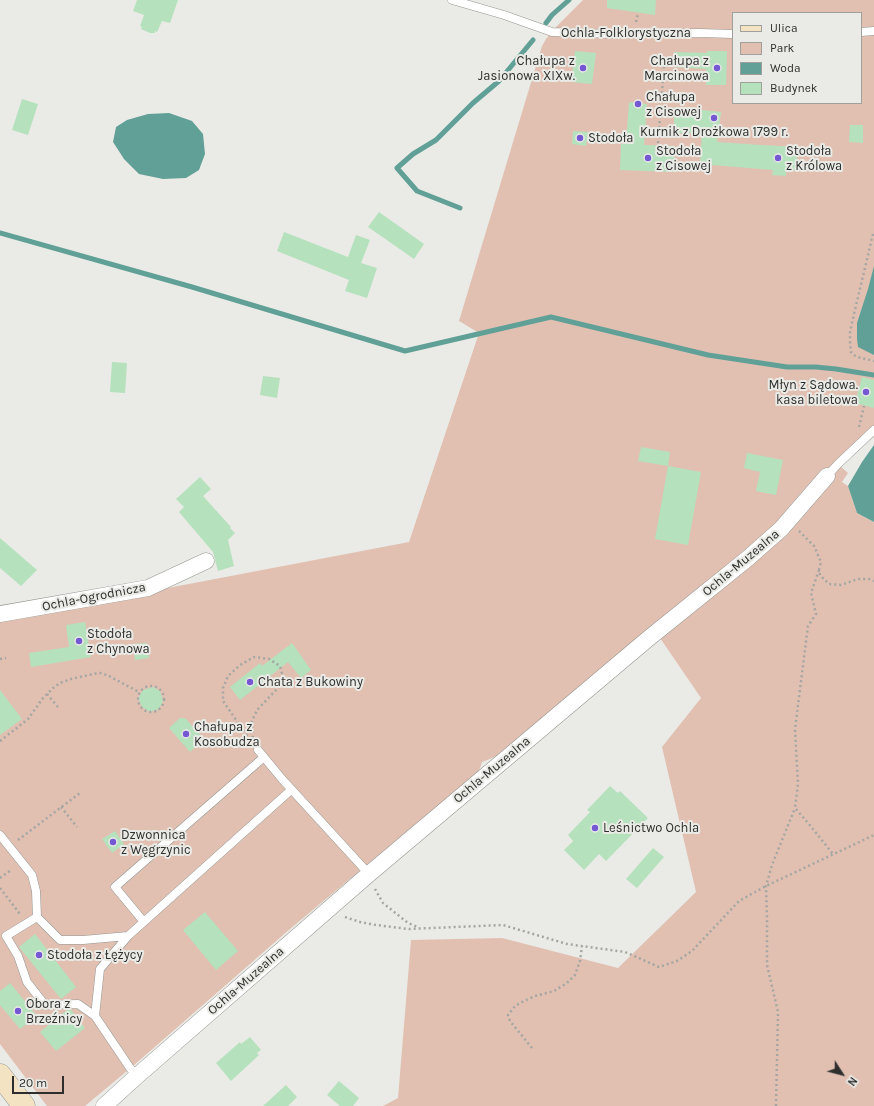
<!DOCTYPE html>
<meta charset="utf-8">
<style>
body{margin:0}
#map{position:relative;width:874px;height:1106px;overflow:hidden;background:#eaebe6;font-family:Karla,sans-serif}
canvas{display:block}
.legend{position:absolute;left:732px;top:12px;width:130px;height:92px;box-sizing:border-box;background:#eaebe6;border:1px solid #9fa09c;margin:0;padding:5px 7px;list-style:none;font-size:12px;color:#2e2f2d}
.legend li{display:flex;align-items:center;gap:8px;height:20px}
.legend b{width:20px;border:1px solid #9fa09c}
.north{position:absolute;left:822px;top:1054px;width:40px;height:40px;-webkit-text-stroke:3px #eaebe6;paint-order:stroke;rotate:126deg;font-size:11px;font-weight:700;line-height:16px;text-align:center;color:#2e2f2d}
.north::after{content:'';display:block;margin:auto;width:14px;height:18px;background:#2e2f2d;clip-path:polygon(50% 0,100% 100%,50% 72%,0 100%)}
.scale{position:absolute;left:12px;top:1076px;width:52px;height:18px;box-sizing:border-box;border:2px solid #2e2f2d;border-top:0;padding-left:5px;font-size:12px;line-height:14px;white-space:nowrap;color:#2e2f2d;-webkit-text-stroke:3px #eaebe6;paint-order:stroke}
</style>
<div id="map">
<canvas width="874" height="1106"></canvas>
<ul class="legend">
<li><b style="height:5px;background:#f4e3c3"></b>Ulica</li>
<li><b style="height:11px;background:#e1c0b2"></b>Park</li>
<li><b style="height:11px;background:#60a097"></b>Woda</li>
<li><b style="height:11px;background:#b5e1bd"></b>Budynek</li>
</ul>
<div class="north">N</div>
<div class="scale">20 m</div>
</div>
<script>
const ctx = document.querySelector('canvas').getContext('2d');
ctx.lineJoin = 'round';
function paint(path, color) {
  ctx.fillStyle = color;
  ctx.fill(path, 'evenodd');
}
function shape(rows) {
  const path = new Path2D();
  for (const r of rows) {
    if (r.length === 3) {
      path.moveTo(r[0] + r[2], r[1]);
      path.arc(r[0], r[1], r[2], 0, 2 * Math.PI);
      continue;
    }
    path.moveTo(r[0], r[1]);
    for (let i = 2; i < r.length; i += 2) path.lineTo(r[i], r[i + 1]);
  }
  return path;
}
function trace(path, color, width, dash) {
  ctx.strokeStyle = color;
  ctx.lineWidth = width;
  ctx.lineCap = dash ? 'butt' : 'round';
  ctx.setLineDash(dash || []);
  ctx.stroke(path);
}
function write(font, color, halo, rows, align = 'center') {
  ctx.font = font + ' Karla,sans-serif';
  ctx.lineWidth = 4;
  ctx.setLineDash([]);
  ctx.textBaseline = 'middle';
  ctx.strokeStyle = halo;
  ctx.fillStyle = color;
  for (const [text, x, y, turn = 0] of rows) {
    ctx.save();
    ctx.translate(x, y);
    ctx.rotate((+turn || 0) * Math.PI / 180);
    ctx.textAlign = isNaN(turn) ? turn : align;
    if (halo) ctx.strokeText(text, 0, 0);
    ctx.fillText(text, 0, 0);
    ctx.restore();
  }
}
const green = shape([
 [583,0,874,0,874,430,838,464,848,473,842,482,848,486,857,513,874,522,874,1106,383,1106,398,1098,411,940,502,938,618,968,696,892,662,747,701,698,660,638,500,755,482,762,479,771,290,929,133,1066,85,1106,47,1106,0,1044,0,620,409,542,479,333,459,321,542,46,546,39,556,27],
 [733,13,861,13,861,103,733,103]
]);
const water = shape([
 [169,113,192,121,203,134,205,154,199,170,186,178,163,179,139,174,124,159,113,142,116,127,127,120,148,114],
 [874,266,874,355,858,347,857,339,857,323,868,289],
 [874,445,874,522,857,513,848,486,862,462]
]);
const stream = shape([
 [546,23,552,15,569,0],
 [460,208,417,191,397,168,413,154,436,140,473,103,499,81,533,40],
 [0,233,192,287,405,351,551,317,708,355,787,367,816,367,836,369,874,375]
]);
const building = shape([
 [137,0,178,0,170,23,162,21,157,32,155,31,155,33,150,33,141,29,142,27,140,26,144,15,133,11],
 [607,0,656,0,655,15,607,8],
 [575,51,596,53,592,84,571,82],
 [707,51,727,51,726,85,706,85,706,69,674,67,674,52,707,53],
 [22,99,38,104,28,135,12,130],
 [629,102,647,104,644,145,675,146,674,172,620,170,621,144,626,144],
 [674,107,721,112,717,142,761,145,798,147,796,171,786,170,786,176,772,175,773,170,700,164,702,133,674,133],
 [850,125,863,125,863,143,849,142],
 [573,131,588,132,586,146,572,144],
 [379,212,424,244,414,259,368,227],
 [284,232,348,257,356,235,370,240,361,263,377,268,367,298,345,291,349,280,277,251],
 [112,362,127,363,125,393,110,392],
 [263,376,280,378,277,398,260,395],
 [862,377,874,380,874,408,855,403],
 [641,447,670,452,668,466,638,461],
 [747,453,783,460,776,495,756,491,760,472,744,468],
 [668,466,701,472,688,545,655,539],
 [200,477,211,489,203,496,231,527,230,528,235,533,228,540,234,566,218,571,213,552,179,512,184,507,176,499],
 [0,538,37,570,21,586,0,568],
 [85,622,91,657,31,667,29,653,69,647,66,625],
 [147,643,149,658,135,660,133,644],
 [292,643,311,670,301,678,288,662,240,700,230,687,260,663,262,666],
 [153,687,160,691,163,701,159,709,150,712,142,707,138,698,143,690],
 [0,690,22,719,0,735],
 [180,718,185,718,204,739,190,752,169,728],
 [610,786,618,793,620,791,648,818,606,861,599,854,584,870,564,850,573,841,568,835,590,812,587,810],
 [115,831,124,844,112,853,102,839],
 [653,848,664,857,637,888,626,879],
 [205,912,238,951,216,970,183,930],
 [35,934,76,987,61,999,19,947],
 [10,983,37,1016,20,1029,0,1005,0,991],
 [67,1010,71,1010,85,1028,56,1051,40,1032],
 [250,1037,261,1050,257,1053,259,1055,231,1081,216,1063,240,1042,241,1044],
 [339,1081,359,1098,353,1106,340,1106,327,1095],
 [286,1085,297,1097,288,1106,263,1106]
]);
const path = shape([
 [636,22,638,13],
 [658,143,664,67],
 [873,234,854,314,850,332,850,343,851,352,854,355,857,357,874,361],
 [859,427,864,406],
 [799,531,814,546,821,562,819,570,820,575,829,584,841,585,858,579,869,579,874,581],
 [819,570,811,593,816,614,808,626,795,729,798,784,795,808,808,823,833,854],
 [0,659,6,658],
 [151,699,13],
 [47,694,58,707],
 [250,740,223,701,223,688,228,676,240,665,254,657,269,659,280,666,283,677,279,687,257,710,252,721,253,740],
 [0,741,28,719,43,698,53,688,60,683,71,679,93,674,101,673,109,676,139,692],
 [61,807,77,827],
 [18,840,80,793],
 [0,878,11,870],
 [0,888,20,914],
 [375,889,383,903,408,923,418,927],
 [345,917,360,922,376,925,408,929,503,925,567,944,625,952,659,967,677,961,692,951,739,901,766,886,874,835],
 [532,1048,510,1021,508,1015,515,1006,524,1001,535,996,554,991,567,983,575,975,580,961,582,946],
 [776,1106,778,1012,767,965,767,916,766,886,772,865,795,808]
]);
const lane = shape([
 [452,0,504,15,552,32,611,34,700,33,733,34],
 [861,32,874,31],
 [827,476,838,464,874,430],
 [258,750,282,779,369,874],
 [0,835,32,875,36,891,37,917,60,940,83,940,128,936,100,969,95,1016],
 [37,917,6,936,18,956,27,982,45,1005,78,1004,95,1016,130,1068,137,1076],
 [144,922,115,887,264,757],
 [128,936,291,790]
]);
const street = shape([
 [0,614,148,588,206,561],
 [104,1106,137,1076,369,874,649,638,747,559,781,529,827,476]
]);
const secondary = shape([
 [0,1075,24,1106]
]);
const markers = [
 [583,68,4,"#7459d3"],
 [717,68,4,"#7459d3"],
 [638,104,4,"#7459d3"],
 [714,118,4,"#7459d3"],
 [580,138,4,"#7459d3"],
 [648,158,4,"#7459d3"],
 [778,158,4,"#7459d3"],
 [866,392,4,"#7459d3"],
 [79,641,4,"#7459d3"],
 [250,682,4,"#7459d3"],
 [186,734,4,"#7459d3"],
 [595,828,4,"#7459d3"],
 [113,842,4,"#7459d3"],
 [39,955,4,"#7459d3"],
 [18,1011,4,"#7459d3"]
];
const streetNames = [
 ["Ochla-Folklorystyczna",626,33],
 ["Ochla-Muzealna",741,563,-40],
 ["Ochla-Ogrodnicza",94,597,-11],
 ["Ochla-Muzealna",492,770,-40],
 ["Ochla-Muzealna",246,981,-41]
];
const poiNames = [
 ["Chałupa z",575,61,"right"],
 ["Jasionowa XIXw.",575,76,"right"],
 ["Chałupa z",709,61,"right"],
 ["Marcinowa",709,76,"right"],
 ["Chałupa",646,97],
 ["z Cisowej",646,112],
 ["Kurnik z Drożkowa 1799 r.",714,132,"center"],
 ["Stodoła",588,138],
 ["Stodoła",656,151],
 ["z Cisowej",656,166],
 ["Stodoła",786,151],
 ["z Królowa",786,166],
 ["Młyn z Sądowa.",858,385,"right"],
 ["kasa biletowa",858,400,"right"],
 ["Stodoła",87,634],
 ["z Chynowa",87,649],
 ["Chata z Bukowiny",258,682],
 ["Chałupa z",194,727],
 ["Kosobudza",194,742],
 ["Leśnictwo Ochla",603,828],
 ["Dzwonnica",121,835],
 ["z Węgrzynic",121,850],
 ["Stodoła z Łężycy",47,955],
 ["Obora z",26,1004],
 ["Brzeźnicy",26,1019]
];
paint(green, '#e1c0b2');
paint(water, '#60a097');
trace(stream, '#60a097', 5);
paint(building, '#b5e1bd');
trace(lane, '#959691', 9);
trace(street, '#959691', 17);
trace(secondary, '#959691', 23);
trace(path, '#a5a6a2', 2.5, [2, 3]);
trace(lane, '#fff', 8);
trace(street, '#fff', 16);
trace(secondary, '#f4e3c3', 22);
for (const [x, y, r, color] of markers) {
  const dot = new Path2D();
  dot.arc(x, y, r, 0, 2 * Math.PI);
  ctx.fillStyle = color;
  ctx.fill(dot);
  trace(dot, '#eaebe6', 1.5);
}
write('13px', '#2e2f2d', '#eaebe6', streetNames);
write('13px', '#2e2f2d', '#eaebe6', poiNames, 'left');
</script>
